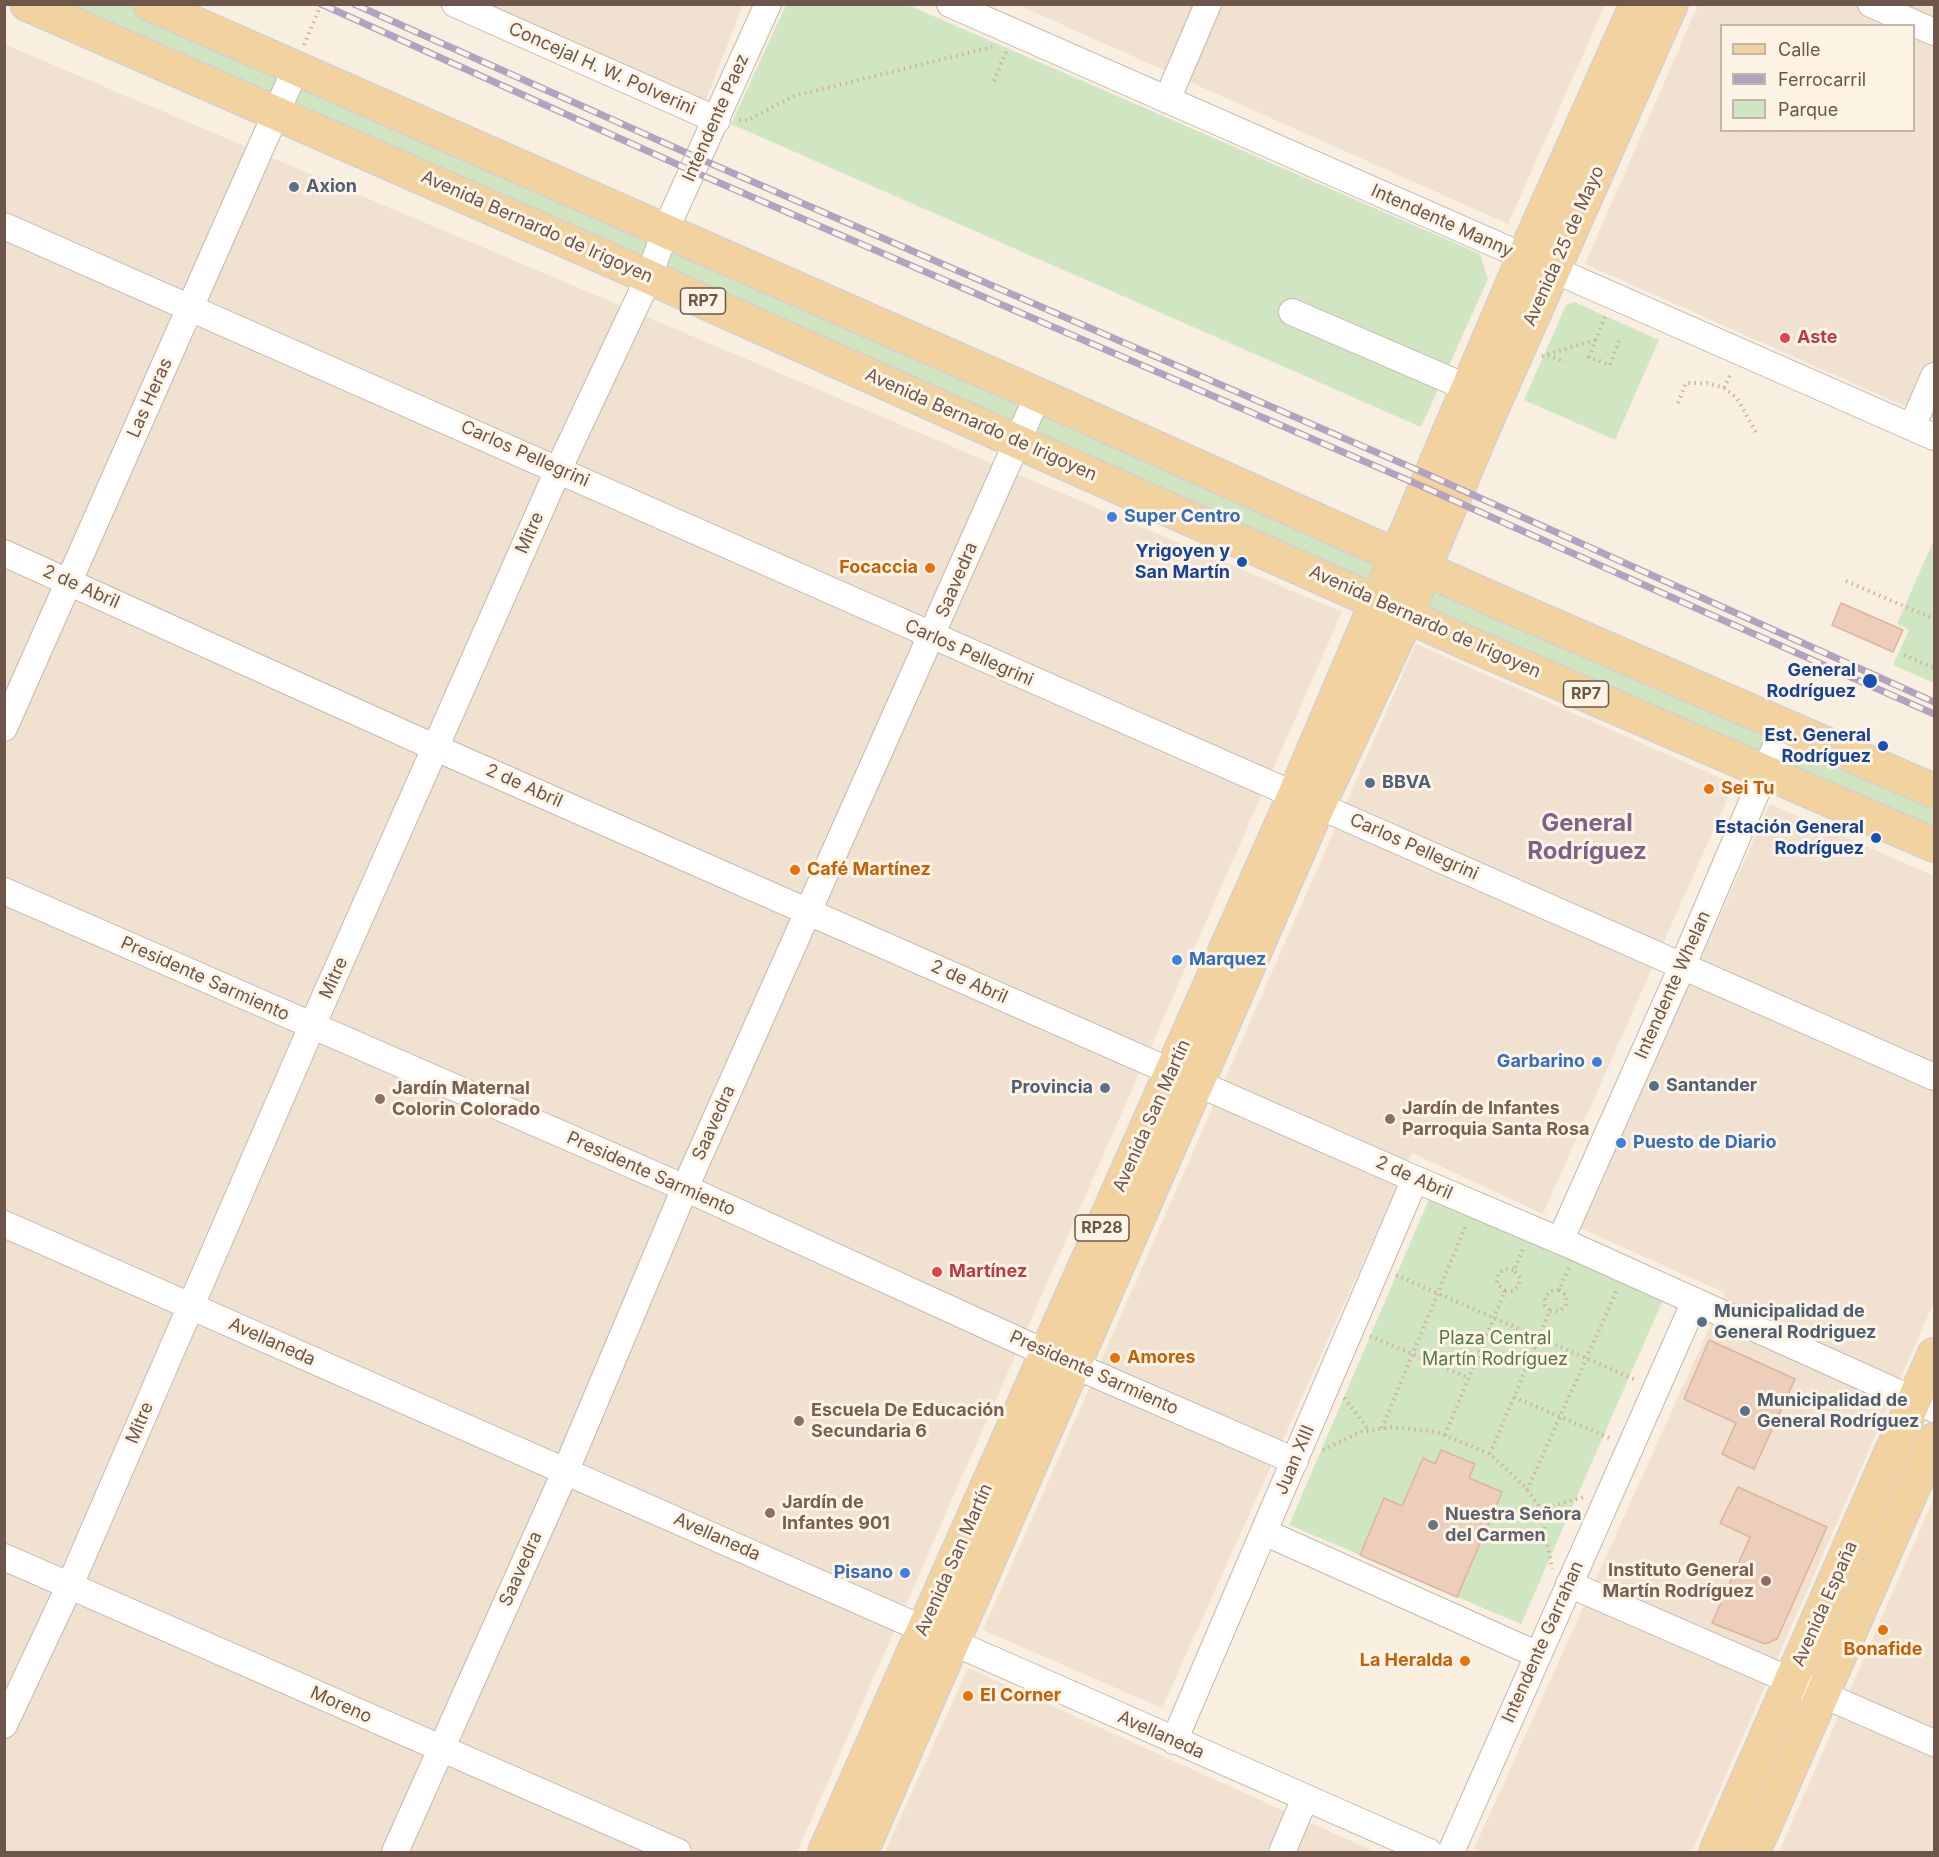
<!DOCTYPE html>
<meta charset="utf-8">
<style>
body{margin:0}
#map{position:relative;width:1939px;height:1857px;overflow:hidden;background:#f9efe1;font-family:Inter,sans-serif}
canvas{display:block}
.frame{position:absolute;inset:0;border:6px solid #6d564a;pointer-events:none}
.legend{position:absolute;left:1720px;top:24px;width:195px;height:108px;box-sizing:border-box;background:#fdf4e6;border:2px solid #c3b5a8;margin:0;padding:8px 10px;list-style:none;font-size:18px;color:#6d564a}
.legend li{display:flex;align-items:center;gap:12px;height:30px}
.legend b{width:30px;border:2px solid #c3b5a8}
</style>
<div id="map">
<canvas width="1939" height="1857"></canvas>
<div class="frame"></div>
<ul class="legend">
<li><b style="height:8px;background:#f2d29e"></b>Calle</li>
<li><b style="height:8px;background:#b2a2c0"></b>Ferrocarril</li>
<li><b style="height:16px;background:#d0e5c1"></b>Parque</li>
</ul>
</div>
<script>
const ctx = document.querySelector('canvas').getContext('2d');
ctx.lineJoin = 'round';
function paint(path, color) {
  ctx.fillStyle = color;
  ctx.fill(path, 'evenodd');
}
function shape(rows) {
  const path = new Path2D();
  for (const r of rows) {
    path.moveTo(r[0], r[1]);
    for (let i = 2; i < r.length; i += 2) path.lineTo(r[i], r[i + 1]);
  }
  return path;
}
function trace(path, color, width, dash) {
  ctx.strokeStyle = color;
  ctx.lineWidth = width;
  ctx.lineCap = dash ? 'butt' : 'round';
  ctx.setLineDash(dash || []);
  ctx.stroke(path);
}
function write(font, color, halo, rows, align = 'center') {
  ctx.font = font + ' Inter,sans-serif';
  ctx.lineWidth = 6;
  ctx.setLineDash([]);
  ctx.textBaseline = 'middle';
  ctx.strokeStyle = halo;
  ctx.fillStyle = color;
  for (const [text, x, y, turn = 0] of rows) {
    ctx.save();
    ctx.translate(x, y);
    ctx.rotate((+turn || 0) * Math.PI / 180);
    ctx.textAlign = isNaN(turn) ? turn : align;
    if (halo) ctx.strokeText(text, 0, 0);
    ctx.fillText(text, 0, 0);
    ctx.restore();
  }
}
const residential = shape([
 [486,5,743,5,706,100],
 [1018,5,1605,5,1508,224],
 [1698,5,1934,5,1934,419,1585,264],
 [1722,26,1914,26,1914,130,1722,130],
 [4,44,1342,612,797,1852,5,1852],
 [1416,644,1734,784,1543,1214,1412,1153,1162,1708,983,1630],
 [1770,804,1934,876,1934,1302,1692,1852,1483,1852,1474,1849,1725,1293,1580,1228],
 [1934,1498,1934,1852,1779,1852],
 [968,1668,1375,1852,885,1852]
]);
const green = shape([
 [27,5,150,5,1934,791,1934,845],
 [786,5,908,5,1480,254,1488,279,1421,427,731,124],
 [1574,302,1659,340,1615,440,1524,400,1566,305],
 [1934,539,1934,683,1893,665,1909,630,1897,624],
 [1430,1197,1663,1300,1521,1624,1457,1597,1502,1492,1469,1478,1475,1464,1442,1450,1435,1464,1422,1458,1402,1506,1384,1498,1360,1555,1289,1525]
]);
const building = shape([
 [1841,603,1903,630,1893,652,1832,625,1841,603],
 [1709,1340,1795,1379,1754,1469,1722,1454,1736,1423,1684,1399,1709,1340],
 [1441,1450,1475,1464,1469,1478,1502,1492,1457,1597,1360,1555,1384,1498,1402,1506,1423,1458,1435,1464,1441,1450],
 [1738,1487,1827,1527,1777,1639,1765,1644,1712,1623,1750,1537,1720,1523,1738,1487]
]);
const path = shape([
 [304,45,321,4],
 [994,81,1006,52],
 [739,120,748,120,794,96,992,47],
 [1605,317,1589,357,1610,365,1619,341],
 [1548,355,1565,362],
 [1542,356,1595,340],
 [1724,388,1731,373],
 [1678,403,1686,383,1707,383,1724,388,1737,398,1758,436],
 [1846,581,1934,619],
 [1904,655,1934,668],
 [1396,1275,1636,1380],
 [1505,1291,1497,1283,1498,1274,1504,1269,1514,1270],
 [1550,1311,1560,1311,1566,1306,1566,1295,1559,1290],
 [1370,1336,1469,1378],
 [1514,1397,1610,1438],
 [1344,1398,1369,1430],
 [1382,1428,1466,1225],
 [1445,1435,1505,1291,1513,1291,1519,1285,1520,1278,1514,1270,1523,1249],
 [1323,1450,1360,1432,1392,1427,1437,1432,1490,1454,1524,1486,1541,1509,1552,1569],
 [1490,1454,1550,1311,1545,1305,1545,1297,1550,1291,1559,1290,1569,1268],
 [1527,1490,1617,1290],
 [1541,1509,1584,1497]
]);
const minor = shape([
 [455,4,717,120],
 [950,4,1934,437],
 [1871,4,1934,32],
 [1167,100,1208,4],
 [4,226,1934,1077],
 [1292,312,1468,388],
 [1912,427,1934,376],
 [4,553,436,748,1415,1179,1577,1248,1934,1409],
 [4,728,296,68],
 [4,891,685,1188,1046,1353,1295,1461],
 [4,1224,1429,1852],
 [1560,1241,1682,967,1784,727],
 [1264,1532,1538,1655],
 [4,1557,678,1852],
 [1569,1584,1934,1743],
 [4,1725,70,1585,312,1026,559,468,649,277,665,231,768,4],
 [1174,1741,1415,1179],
 [395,1852,566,1470,685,1188,1038,395],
 [1282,1852,1305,1798],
 [1451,1852,1695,1301]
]);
const major = shape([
 [27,4,649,277,1479,648,1934,845],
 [150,4,1038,395,1483,595,1934,791],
 [825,1852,1295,794,1524,257,1637,4],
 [861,1852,1319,804,1408,615,1424,568,1485,424,1671,4],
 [1716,1852,1934,1355],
 [1753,1852,1934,1440]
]);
const rail = shape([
 [321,4,692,171,1426,488,1934,714],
 [354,4,698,158,1431,476,1934,702]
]);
const markers = [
 [294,187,6,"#5c6f8a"],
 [1785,338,6,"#e0444e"],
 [1112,517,6,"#3f7fe0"],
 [1242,562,6,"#1a4fb4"],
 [930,568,6,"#e8710a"],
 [1870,681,8,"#1a4fb4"],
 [1883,746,6,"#1a4fb4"],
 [1370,783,6,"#5c6f8a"],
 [1709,789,6,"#e8710a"],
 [1876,838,6,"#1a4fb4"],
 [795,870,6,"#e8710a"],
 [1177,960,6,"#3f7fe0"],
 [1597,1062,6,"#3f7fe0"],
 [1654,1086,6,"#5c6f8a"],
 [1105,1088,6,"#5c6f8a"],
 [380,1099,6,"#8d6e63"],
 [1390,1119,6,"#8d6e63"],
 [1621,1143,6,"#3f7fe0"],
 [937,1272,6,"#e0444e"],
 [1702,1322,6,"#5c6f8a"],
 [1115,1358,6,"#e8710a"],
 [1745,1411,6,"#5c6f8a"],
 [799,1421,6,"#8d6e63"],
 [770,1513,6,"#8d6e63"],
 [1433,1525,6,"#6b7280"],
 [905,1573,6,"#3f7fe0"],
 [1766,1581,6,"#8d6e63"],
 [1883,1630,6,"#e8710a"],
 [1465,1661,6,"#e8710a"],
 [968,1696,6,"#e8710a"]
];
const shields = [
 [703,301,45],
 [1586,694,45],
 [1102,1228,54]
];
const shieldNames = [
 ["RP7",703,301],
 ["RP7",1586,694],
 ["RP28",1102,1228]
];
const streetNames = [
 ["Concejal H. W. Polverini",602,69,24],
 ["Intendente Paez",716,118,-66],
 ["Intendente Manny",1442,221,24],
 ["Avenida Bernardo de Irigoyen",537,227,24],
 ["Avenida 25 de Mayo",1564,246,-66],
 ["Las Heras",150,398,-66],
 ["Avenida Bernardo de Irigoyen",981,425,24],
 ["Carlos Pellegrini",525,454,24],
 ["Mitre",530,533,-66],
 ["Saavedra",957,580,-67],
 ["2 de Abril",81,587,24],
 ["Avenida Bernardo de Irigoyen",1425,622,24],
 ["Carlos Pellegrini",969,653,24],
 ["2 de Abril",524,786,24],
 ["Carlos Pellegrini",1414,847,24],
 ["Mitre",334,978,-66],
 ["Presidente Sarmiento",205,979,24],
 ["2 de Abril",969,982,24],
 ["Intendente Whelan",1673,985,-66],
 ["Avenida San Martín",1152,1116,-66],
 ["Saavedra",714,1123,-66],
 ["Presidente Sarmiento",651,1174,24],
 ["2 de Abril",1414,1178,24],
 ["Avellaneda",272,1342,24],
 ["Presidente Sarmiento",1094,1373,24],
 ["Mitre",140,1423,-67],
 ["Juan XIII",1295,1460,-67],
 ["Avellaneda",717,1537,24],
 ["Avenida San Martín",954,1560,-66],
 ["Saavedra",521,1569,-66],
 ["Avenida España",1825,1604,-66],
 ["Intendente Garrahan",1543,1642,-66],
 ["Moreno",341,1705,24],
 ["Avellaneda",1161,1735,24]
];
const serviceNames = [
 ["Axion",306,187],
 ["BBVA",1382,783],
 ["Santander",1666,1086],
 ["Provincia",1093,1088,"right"],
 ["Municipalidad de",1714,1312],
 ["General Rodriguez",1714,1333],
 ["Municipalidad de",1757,1401],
 ["General Rodríguez",1757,1422]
];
const healthNames = [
 ["Aste",1797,338],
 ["Martínez",949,1272]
];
const shopNames = [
 ["Super Centro",1124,517],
 ["Marquez",1189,960],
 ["Garbarino",1585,1062,"right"],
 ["Puesto de Diario",1633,1143],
 ["Pisano",893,1573,"right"]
];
const transitNames = [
 ["Yrigoyen y",1230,552],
 ["San Martín",1230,573],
 ["General",1856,671],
 ["Rodríguez",1856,692],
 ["Est. General",1871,736],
 ["Rodríguez",1871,757],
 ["Estación General",1864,828],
 ["Rodríguez",1864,849]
];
const foodNames = [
 ["Focaccia",918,568,"right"],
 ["Sei Tu",1721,789],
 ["Café Martínez",807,870],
 ["Amores",1127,1358],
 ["Bonafide",1883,1650,"center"],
 ["La Heralda",1453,1661,"right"],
 ["El Corner",980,1696]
];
const educationNames = [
 ["Jardín Maternal",392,1089],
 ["Colorin Colorado",392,1110],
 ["Jardín de Infantes",1402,1109],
 ["Parroquia Santa Rosa",1402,1130],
 ["Escuela De Educación",811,1411],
 ["Secundaria 6",811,1432],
 ["Jardín de",782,1503],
 ["Infantes 901",782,1524],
 ["Instituto General",1754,1571,"right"],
 ["Martín Rodríguez",1754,1592,"right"]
];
const parkNames = [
 ["Plaza Central",1495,1339],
 ["Martín Rodríguez",1495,1360]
];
const worshipNames = [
 ["Nuestra Señora",1445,1515],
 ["del Carmen",1445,1536]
];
const districtNames = [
 ["General",1587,824],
 ["Rodríguez",1587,852]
];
paint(residential, '#f0e1d0');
paint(green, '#d0e5c1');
paint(building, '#eccebb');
trace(building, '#ddb49d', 1.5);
trace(minor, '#c8b7a9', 28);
trace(major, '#d6d0cc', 36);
trace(path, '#d0b19f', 4, [1.5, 4.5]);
trace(minor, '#fff', 26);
trace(major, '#f2d29e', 33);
trace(rail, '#b2a2c0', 7);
trace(rail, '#fdf4e6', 4.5, [14]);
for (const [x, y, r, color] of markers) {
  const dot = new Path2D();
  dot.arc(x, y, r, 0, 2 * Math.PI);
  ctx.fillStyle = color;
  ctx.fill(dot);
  trace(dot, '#fdf4e6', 2);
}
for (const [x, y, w] of shields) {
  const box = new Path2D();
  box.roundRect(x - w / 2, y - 13, w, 26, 4.5);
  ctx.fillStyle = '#fdf4e6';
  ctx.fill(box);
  trace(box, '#6d564a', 1.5);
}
write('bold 16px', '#6d564a', null, shieldNames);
write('18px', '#6d564a', '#fdf4e6', streetNames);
write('bold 18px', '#4e5e75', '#fdf4e6', serviceNames, 'left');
write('bold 18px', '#be3a42', '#fdf4e6', healthNames, 'left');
write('bold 18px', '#366cbe', '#fdf4e6', shopNames, 'left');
write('bold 18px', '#164399', '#fdf4e6', transitNames, 'right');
write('bold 18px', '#c56008', '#fdf4e6', foodNames, 'left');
write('bold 18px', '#785e54', '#fdf4e6', educationNames, 'left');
write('18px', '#567847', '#fdf4e6', parkNames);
write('bold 18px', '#5b616d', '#fdf4e6', worshipNames, 'left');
write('bold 24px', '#7c638a', '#fdf4e6', districtNames);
</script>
